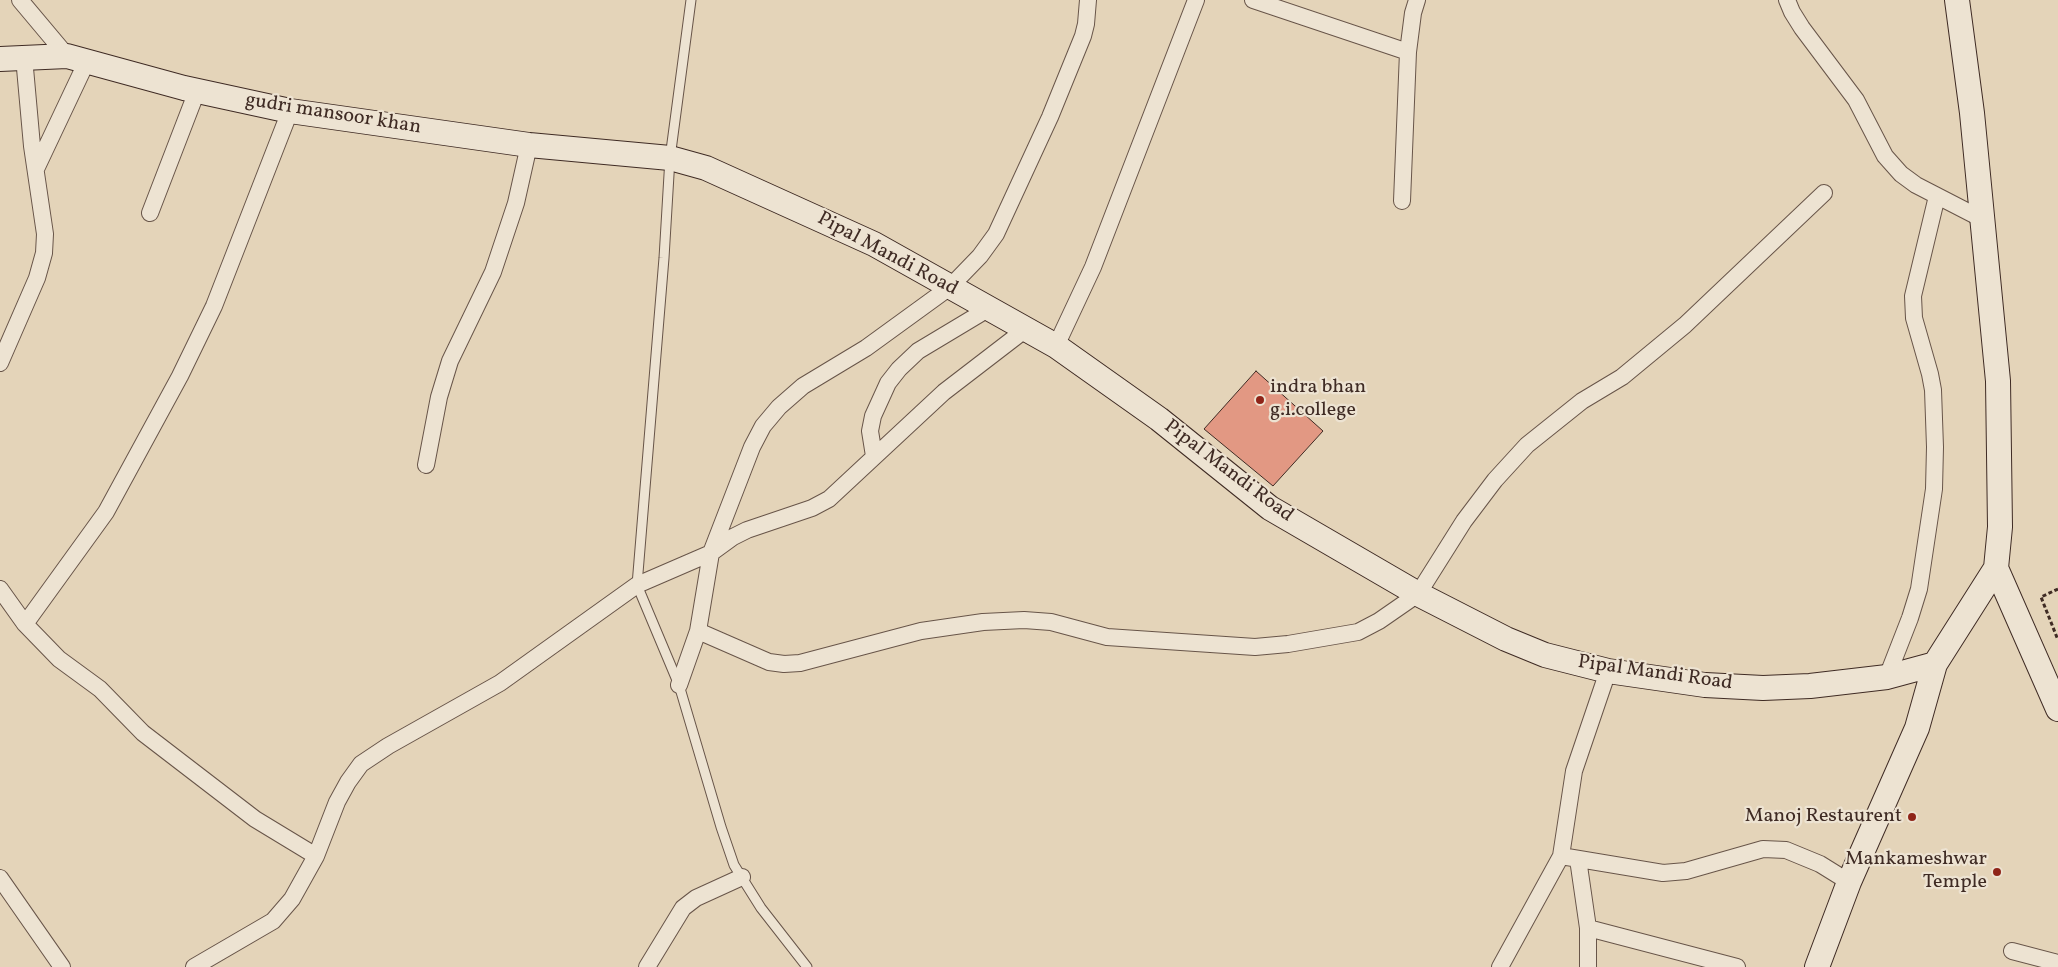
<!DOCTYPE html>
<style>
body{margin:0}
canvas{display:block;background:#e4d4b9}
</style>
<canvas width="2058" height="967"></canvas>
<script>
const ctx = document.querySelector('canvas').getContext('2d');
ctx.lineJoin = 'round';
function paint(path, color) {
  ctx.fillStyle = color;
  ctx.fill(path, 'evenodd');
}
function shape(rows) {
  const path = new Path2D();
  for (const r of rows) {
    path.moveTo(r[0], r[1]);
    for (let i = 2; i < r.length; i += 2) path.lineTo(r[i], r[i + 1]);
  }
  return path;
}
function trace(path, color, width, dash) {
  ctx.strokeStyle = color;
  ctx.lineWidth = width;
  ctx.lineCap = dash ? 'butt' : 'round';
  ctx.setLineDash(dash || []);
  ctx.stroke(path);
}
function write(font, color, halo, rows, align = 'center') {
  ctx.font = font + ' Vollkorn,serif';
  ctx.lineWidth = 4.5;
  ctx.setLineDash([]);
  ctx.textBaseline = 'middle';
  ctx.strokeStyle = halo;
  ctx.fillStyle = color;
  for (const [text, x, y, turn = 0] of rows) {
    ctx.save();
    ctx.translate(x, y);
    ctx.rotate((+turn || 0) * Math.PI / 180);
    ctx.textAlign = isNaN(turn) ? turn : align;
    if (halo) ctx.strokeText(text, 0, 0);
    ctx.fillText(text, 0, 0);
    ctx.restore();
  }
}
const building = shape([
 [1256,371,1323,431,1273,486,1204,429,1256,371]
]);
const path = shape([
 [2058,589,2041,597,2058,640]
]);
const lane = shape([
 [691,0,670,158,664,258,637,585,679,685,721,827,734,865,761,908,807,967]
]);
const street = shape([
 [20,0,67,56],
 [1253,0,1408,52],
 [1787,0,1792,12,1802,28,1856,100,1885,156,1901,174,1916,185,1982,219],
 [36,169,87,61],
 [1402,201,1408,52,1413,13,1417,0],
 [150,213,197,91],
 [1056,346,1093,267,1196,0],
 [0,363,37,278,44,253,45,234,32,146,24,57],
 [874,456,870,431,873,416,888,383,899,369,918,351,988,309],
 [426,465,439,397,450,361,493,272,516,203,529,145],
 [0,589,25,624,59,659,100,689,143,733,255,819,316,856],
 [25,624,106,512,180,376,214,306,290,111],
 [698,631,769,662,784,664,800,663,921,631,983,622,1024,620,1051,622,1107,637,1255,647,1288,644,1358,632,1379,621,1418,594,1464,521,1495,480,1527,445,1582,401,1622,377,1685,325,1824,193],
 [1887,677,1910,618,1919,589,1934,489,1935,447,1933,390,1930,374,1914,318,1913,296,1937,196],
 [679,685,698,631,711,553,752,447,763,426,779,407,803,386,866,348,950,287,980,256,996,234,1050,117,1083,36,1086,24,1088,0],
 [1561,856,1663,873,1686,871,1763,849,1786,850,1820,864,1849,882],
 [1578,859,1588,928,1588,967],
 [0,878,62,967],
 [1588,928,1737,967],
 [2012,951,2058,963],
 [194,967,273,921,292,899,316,856,337,802,348,782,361,764,388,746,500,683,637,585,711,553,733,537,747,530,812,508,829,499,944,392,1026,329],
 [647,967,683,908,696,898,742,877],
 [1500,967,1561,856,1574,771,1608,671]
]);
const secondary = shape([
 [0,59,67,56,184,88,290,111,529,145,670,158,706,168,874,244,1056,346,1159,419,1270,508,1418,594,1506,639,1545,655,1608,671,1705,685,1763,688,1810,686,1887,677,1935,664],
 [1996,568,2058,709],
 [1817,967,1849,882,1917,728,1935,664,1996,568,2000,527,1998,381,1972,113,1957,0]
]);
const markers = [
 [1260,400,5,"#8f2418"],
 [1912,817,5,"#8f2418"],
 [1997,872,5,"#8f2418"]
];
const streetNames = [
 ["gudri mansoor khan",333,115,9],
 ["Pipal Mandi Road",887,255,28],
 ["Pipal Mandi Road",1228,472,37],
 ["Pipal Mandi Road",1655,674,8]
];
const poiNames = [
 ["indra bhan",1270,388,"left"],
 ["g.i.college",1270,411,"left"],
 ["Manoj Restaurent",1902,817],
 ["Mankameshwar",1987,860],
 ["Temple",1987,883]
];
paint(building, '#e29883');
trace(building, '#3f2b24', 1);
trace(lane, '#685549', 11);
trace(street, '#685549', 18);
trace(secondary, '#3f2b24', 26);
trace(path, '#3f2b24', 3, [4, 2.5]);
trace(lane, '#ede3d2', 9);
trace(street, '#ede3d2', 16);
trace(secondary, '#ede3d2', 24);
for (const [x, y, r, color] of markers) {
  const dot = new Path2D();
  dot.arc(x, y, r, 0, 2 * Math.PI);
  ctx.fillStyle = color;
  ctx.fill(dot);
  trace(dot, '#ede3d2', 2);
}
write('20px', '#3f2b24', '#ede3d2', streetNames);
write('20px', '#3f2b24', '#ede3d2', poiNames, 'right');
</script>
